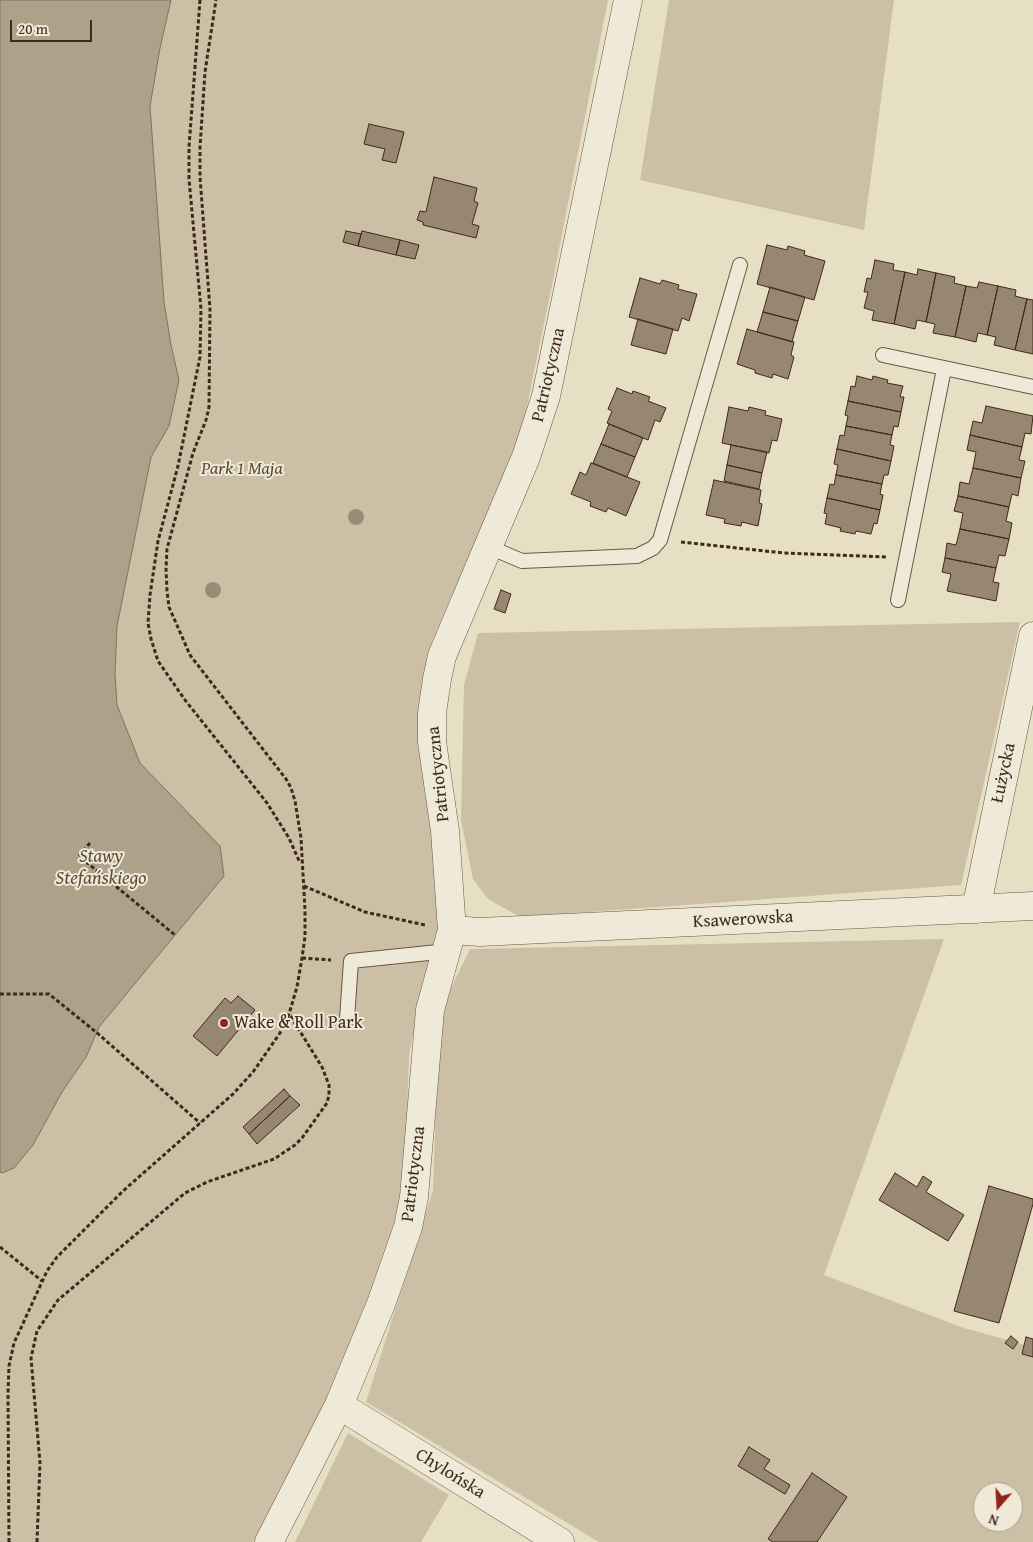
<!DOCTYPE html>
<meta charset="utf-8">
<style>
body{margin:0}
#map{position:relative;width:1033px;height:1542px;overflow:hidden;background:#e7dfc3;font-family:"Gentium Book Plus",serif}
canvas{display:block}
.north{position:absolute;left:973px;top:1482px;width:50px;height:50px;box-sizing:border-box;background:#efead8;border:1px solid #a99c8c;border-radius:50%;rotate:199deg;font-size:14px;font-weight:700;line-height:20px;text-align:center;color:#40281b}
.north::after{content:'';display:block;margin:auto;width:18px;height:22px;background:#8f2418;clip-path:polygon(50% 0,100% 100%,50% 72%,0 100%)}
.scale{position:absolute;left:10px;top:20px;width:82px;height:22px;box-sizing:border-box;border:2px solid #40281b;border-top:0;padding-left:6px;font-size:15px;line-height:18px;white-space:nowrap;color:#40281b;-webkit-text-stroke:4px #efead8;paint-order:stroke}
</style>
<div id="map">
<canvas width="1033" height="1542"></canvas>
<div class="north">N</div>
<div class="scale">20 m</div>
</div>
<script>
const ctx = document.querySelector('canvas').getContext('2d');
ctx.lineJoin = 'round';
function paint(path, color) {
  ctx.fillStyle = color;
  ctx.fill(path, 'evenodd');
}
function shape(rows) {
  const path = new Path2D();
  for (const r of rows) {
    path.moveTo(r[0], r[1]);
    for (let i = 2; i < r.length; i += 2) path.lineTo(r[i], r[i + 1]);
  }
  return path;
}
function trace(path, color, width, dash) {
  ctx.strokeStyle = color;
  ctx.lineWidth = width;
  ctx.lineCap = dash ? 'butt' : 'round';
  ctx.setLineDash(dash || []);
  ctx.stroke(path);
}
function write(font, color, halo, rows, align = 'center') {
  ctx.font = font + ' "Gentium Book Plus",serif';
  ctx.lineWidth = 4;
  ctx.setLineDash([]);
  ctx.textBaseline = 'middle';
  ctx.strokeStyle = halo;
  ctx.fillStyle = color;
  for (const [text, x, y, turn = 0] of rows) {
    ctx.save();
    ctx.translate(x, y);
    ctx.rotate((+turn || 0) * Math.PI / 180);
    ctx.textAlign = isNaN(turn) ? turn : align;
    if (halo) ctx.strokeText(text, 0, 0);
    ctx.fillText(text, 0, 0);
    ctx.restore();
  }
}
const green = shape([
 [0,0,608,0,551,290,521,435,432,641,425,668,428,758,437,840,437,946,420,1001,409,1056,404,1208,322,1428,253,1542,0,1542],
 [669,0,894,0,864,230,640,180],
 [1020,622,961,885,520,917,488,899,473,879,461,820,464,685,478,633],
 [944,939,824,1275,964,1328,1033,1347,1033,1542,599,1542,366,1402,433,1190,439,1013,470,949],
 [983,1492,1013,1492,1013,1522,983,1522],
 [348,1433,449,1495,421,1542,295,1542]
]);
const water = shape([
 [0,0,171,0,160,48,150,106,164,302,171,345,179,380,169,426,151,457,117,626,115,674,117,705,140,763,220,846,224,876,99,1027,86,1057,62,1092,33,1145,14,1168,2,1173,0,1172,0,0]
]);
const building = shape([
 [369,124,404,132,396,163,382,160,385,149,364,144,369,124],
 [434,177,477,188,474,201,478,203,472,224,479,226,476,238,423,225,423,222,417,220,420,211,426,212,434,177],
 [346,231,361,234,358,246,343,242,346,231],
 [362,231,400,240,396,255,358,246,362,231],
 [400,240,419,245,415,259,396,255,400,240],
 [767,245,787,250,788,246,805,251,804,255,825,261,814,300,757,284,767,245],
 [875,260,894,264,893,270,905,272,894,324,872,320,874,311,864,308,868,292,864,292,867,278,871,279,875,260],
 [918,269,936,273,926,322,917,320,915,329,894,324,905,272,917,275,918,269],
 [936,273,955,277,954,283,966,286,955,337,933,333,935,324,926,322,936,273],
 [640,278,660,284,662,280,679,285,678,289,697,294,689,321,682,318,678,331,629,317,640,278],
 [979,282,998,286,987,335,978,333,976,342,955,337,966,286,977,288,979,282],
 [998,286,1016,290,1015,296,1027,299,1015,350,994,345,996,337,987,335,998,286],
 [770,287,805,297,798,321,763,312,770,287],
 [1027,299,1033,300,1033,354,1015,350,1027,299],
 [763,312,798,321,792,342,757,332,763,312],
 [638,319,673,329,666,354,631,345,638,319],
 [747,329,794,342,791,355,794,357,788,379,773,374,772,378,755,373,755,370,737,364,747,329],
 [857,376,872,380,873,376,888,380,887,383,903,386,900,397,904,397,901,412,848,401,851,386,855,387,857,376],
 [617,388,632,394,633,391,650,397,648,401,666,408,660,422,655,420,648,440,607,423,612,411,608,409,617,388],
 [848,401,901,412,898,427,894,426,892,435,846,426,848,416,845,415,848,401],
 [986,406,1033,416,1031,434,1025,433,1022,447,970,435,973,421,982,423,986,406],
 [729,407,748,411,749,407,766,411,765,415,782,419,777,441,772,440,769,453,722,443,729,407],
 [609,424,643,438,635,457,601,444,609,424],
 [846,426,892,435,890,445,894,446,891,461,837,449,840,435,844,436,846,426],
 [970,435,1022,447,1019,460,1025,461,1021,478,973,468,976,452,967,450,970,435],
 [601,444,635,457,627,477,593,463,601,444],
 [731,445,767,452,762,473,727,465,731,445],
 [837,449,891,461,888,475,884,475,882,484,836,475,838,465,834,464,837,449],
 [591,463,640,482,626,516,608,508,606,512,590,506,591,502,571,494,580,472,586,475,591,463],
 [727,465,762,473,759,489,724,481,727,465],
 [973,468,1021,478,1018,496,1012,494,1009,507,958,496,960,482,969,484,973,468],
 [836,475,882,484,880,494,883,495,880,510,827,498,830,484,834,485,836,475],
 [714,480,761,490,759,503,762,504,758,526,742,522,741,526,724,523,725,519,706,515,714,480],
 [958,496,1009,507,1006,521,1012,523,1009,539,960,529,963,513,954,511,958,496],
 [827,498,880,510,877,524,874,523,871,534,856,531,855,534,840,531,841,528,825,524,827,514,824,513,827,498],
 [960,529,1009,539,1005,556,999,555,996,568,945,558,947,543,956,545,960,529],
 [945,558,996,568,993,582,999,583,996,601,947,591,951,574,942,572,945,558],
 [501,590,511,594,505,613,494,609,501,590],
 [238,996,255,1010,217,1056,193,1036,225,998,231,1003,238,996],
 [284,1089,290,1096,249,1134,243,1127,284,1089],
 [290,1096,300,1105,257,1144,249,1134,290,1096],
 [895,1173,917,1187,923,1176,932,1182,926,1192,964,1215,948,1241,879,1200,895,1173],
 [989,1186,1033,1199,1033,1204,999,1323,954,1311,989,1186],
 [1011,1336,1018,1342,1013,1349,1005,1343,1011,1336],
 [1026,1337,1033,1339,1033,1357,1022,1354,1026,1337],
 [749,1447,770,1460,764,1469,790,1485,785,1494,738,1466,749,1447],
 [812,1473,847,1497,817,1542,773,1542,768,1539,812,1473]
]);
const path = shape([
 [200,0,189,147,189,179,201,309,200,357,178,466,158,541,150,595,148,623,151,639,158,661,185,700,267,803,289,838,300,863],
 [681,542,784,553,886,557],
 [90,843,79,856,175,935],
 [304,886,365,912,425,925],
 [302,958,331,960],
 [0,994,49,994,96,1032,200,1123],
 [0,1247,42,1281],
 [9,1542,8,1393,9,1366,14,1343,47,1271,57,1257,123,1191,233,1094,253,1072,280,1033,289,1014,297,987,302,958,305,937,305,910,301,838,295,801,291,788,286,779,190,655,169,607,167,591,166,569,167,549,193,453,206,420,209,407,210,309,200,177,200,147,205,72,216,0],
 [37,1542,40,1463,31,1358,37,1331,58,1300,185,1193,207,1182,274,1159,295,1145,302,1138,327,1103,329,1095,329,1085,322,1067,290,1015]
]);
const service = shape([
 [883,355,1033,387],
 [489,547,522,561,637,556,653,548,660,540,740,265],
 [898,600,944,369],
 [347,1019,351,961,448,951]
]);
const minor = shape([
 [976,909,1033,636],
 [339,1405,560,1542],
 [269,1542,339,1405,381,1304,408,1227,414,1197,430,1010,452,930]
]);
const tertiary = shape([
 [628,0,546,396,526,457,442,656,437,679,432,713,432,742,445,831,452,930,480,932,1033,906]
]);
const trees = [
 [356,517],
 [213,590]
];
const markers = [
 [224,1023,5,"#8f2418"]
];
const streetNames = [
 ["Patriotyczna",549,375,-77],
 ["Łużycka",1004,773,-78],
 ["Patriotyczna",439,774,-96],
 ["Ksawerowska",743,920,-3],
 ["Patriotyczna",414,1174,-83],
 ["Chylońska",450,1474,32]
];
const parkNames = [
 ["Park 1 Maja",242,469]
];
const poiNames = [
 ["Wake & Roll Park",234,1023]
];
const waterNames = [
 ["Stawy",101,857],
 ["Stefańskiego",101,879]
];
paint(green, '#cbc0a6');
paint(water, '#aea18a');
trace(water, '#82715e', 1);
paint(building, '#978772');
trace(building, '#40281b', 1);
trace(service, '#6a5645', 16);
trace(minor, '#6a5645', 29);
trace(tertiary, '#6a5645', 29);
trace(path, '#40281b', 3, [4, 2.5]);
trace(service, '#efead8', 14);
trace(minor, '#efead8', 28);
trace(tertiary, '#efead8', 28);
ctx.fillStyle = '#9b8b76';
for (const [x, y] of trees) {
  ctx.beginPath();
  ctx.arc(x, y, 8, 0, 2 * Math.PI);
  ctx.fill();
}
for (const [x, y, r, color] of markers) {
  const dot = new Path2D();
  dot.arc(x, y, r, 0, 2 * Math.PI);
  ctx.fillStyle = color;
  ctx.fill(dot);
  trace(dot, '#efead8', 2);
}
write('18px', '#40281b', '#efead8', streetNames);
write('italic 18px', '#5c4637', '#efead8', parkNames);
write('18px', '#40281b', '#efead8', poiNames, 'left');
write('italic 19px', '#614c3c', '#efead8', waterNames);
</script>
